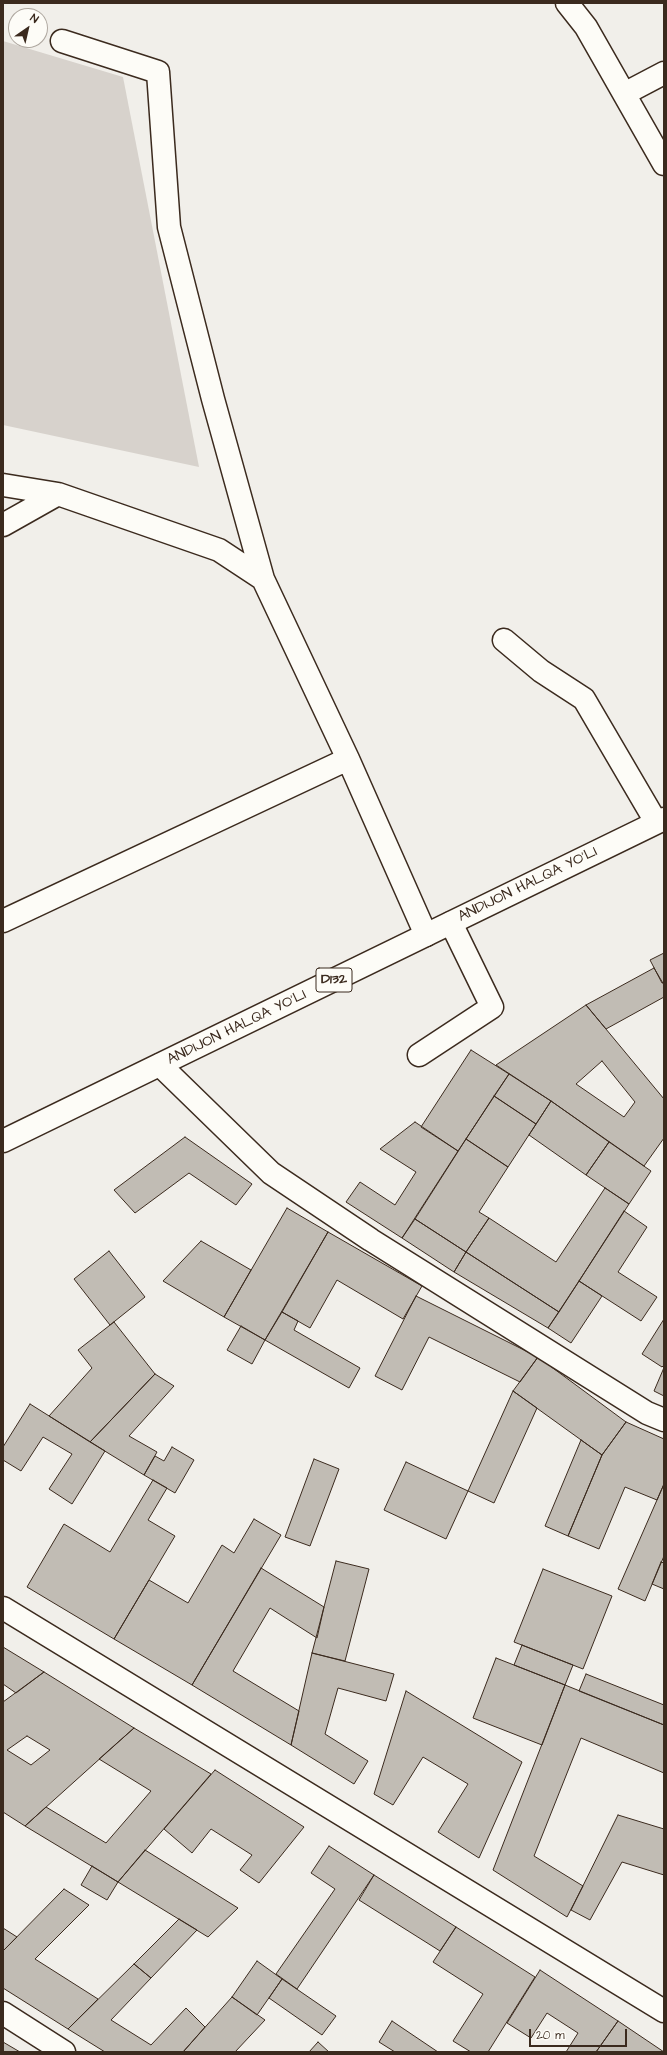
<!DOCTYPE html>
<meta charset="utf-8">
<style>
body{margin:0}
#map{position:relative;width:667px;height:2055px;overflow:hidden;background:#f1efea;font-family:"Architects Daughter",sans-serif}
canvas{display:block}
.frame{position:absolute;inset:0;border:4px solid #3b2a1e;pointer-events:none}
.north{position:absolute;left:8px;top:8px;width:40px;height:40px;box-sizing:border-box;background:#fdfcf7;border:1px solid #afa8a0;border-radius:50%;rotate:34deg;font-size:11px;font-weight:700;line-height:16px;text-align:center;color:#3b2a1e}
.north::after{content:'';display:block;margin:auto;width:14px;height:18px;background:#3b2a1e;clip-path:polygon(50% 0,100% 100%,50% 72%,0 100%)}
.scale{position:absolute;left:529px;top:2029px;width:98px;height:18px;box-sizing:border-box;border:2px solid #3b2a1e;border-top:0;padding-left:5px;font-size:12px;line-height:14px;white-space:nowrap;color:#3b2a1e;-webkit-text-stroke:3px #fdfcf7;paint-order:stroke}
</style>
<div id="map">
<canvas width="667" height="2055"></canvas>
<div class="frame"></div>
<div class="north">N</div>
<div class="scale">20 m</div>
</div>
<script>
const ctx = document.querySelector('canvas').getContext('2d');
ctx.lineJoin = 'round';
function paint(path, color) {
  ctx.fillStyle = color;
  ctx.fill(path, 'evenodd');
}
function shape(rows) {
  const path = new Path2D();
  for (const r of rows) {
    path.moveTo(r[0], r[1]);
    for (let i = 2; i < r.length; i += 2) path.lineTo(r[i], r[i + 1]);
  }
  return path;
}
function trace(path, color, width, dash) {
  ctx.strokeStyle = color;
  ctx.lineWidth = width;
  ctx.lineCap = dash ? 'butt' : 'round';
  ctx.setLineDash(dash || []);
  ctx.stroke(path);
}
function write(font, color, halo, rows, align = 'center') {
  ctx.font = font + ' "Architects Daughter",sans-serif';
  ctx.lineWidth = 3.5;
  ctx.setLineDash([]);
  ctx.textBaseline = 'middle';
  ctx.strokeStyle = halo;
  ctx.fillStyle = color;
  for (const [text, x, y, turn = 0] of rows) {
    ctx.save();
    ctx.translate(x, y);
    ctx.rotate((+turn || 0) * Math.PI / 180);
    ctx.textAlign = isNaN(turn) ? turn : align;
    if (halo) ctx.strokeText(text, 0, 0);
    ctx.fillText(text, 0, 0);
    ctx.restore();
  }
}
const green = shape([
 [3,41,123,77,199,467,3,425]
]);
const building = shape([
 [664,953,664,982,662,983,650,960,664,953],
 [654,968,664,985,664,997,606,1029,586,1005,654,968],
 [586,1005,664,1099,664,1138,644,1166,551,1101,496,1065,586,1005],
 [602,1061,635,1102,624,1117,576,1084,602,1061],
 [471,1050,509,1074,458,1151,421,1127,471,1050],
 [509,1074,551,1101,536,1124,494,1096,509,1074],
 [494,1096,536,1124,508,1167,466,1139,494,1096],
 [551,1101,609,1142,586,1175,529,1135,551,1101],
 [415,1122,458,1151,402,1238,346,1202,360,1182,395,1205,416,1172,380,1149,415,1122],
 [185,1137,252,1184,236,1205,189,1173,135,1213,114,1190,185,1137],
 [466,1139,508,1167,479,1212,489,1218,466,1252,415,1219,466,1139],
 [609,1142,651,1171,629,1204,586,1175,609,1142],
 [605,1188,629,1204,559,1312,466,1252,489,1218,556,1262,605,1188],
 [287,1208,328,1232,265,1340,224,1317,287,1208],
 [624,1211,647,1227,618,1272,657,1297,641,1321,579,1281,624,1211],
 [415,1219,466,1252,454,1272,402,1238,415,1219],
 [328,1232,422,1286,403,1319,337,1280,310,1328,282,1312,328,1232],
 [201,1241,251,1270,224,1317,163,1281,201,1241],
 [109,1251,145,1297,110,1325,74,1279,109,1251],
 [466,1252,559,1312,548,1328,454,1272,466,1252],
 [579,1281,602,1296,571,1343,548,1328,579,1281],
 [416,1296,538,1357,520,1382,429,1337,402,1390,375,1376,416,1296],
 [282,1312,298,1321,294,1330,360,1368,349,1388,265,1340,282,1312],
 [664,1319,664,1365,662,1367,642,1354,664,1319],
 [114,1322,155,1374,90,1442,49,1416,92,1368,78,1350,114,1322],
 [241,1326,265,1340,252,1364,227,1350,241,1326],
 [538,1357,626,1422,602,1455,513,1391,538,1357],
 [663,1370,664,1371,664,1396,654,1391,663,1370],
 [155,1374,174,1386,129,1436,157,1452,144,1475,90,1442,155,1374],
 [513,1391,537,1408,494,1503,468,1491,513,1391],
 [30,1404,105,1451,72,1504,49,1489,72,1454,43,1437,21,1471,3,1460,3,1447,30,1404],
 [626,1422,664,1439,664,1484,657,1500,625,1487,599,1549,568,1536,602,1455,626,1422],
 [581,1440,602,1455,568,1536,545,1526,581,1440],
 [172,1447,194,1460,175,1493,144,1475,155,1456,164,1461,172,1447],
 [314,1459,339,1469,310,1546,285,1537,314,1459],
 [406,1462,468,1491,446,1539,384,1510,406,1462],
 [153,1480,167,1488,148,1520,175,1536,114,1639,27,1587,64,1524,110,1552,153,1480],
 [664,1484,664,1556,645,1601,618,1589,664,1484],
 [254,1519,281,1535,192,1685,114,1639,149,1580,188,1603,222,1545,234,1553,254,1519],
 [336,1561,369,1569,345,1661,312,1653,336,1561],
 [661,1562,664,1563,664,1589,652,1584,661,1562],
 [261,1568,324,1607,317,1638,270,1608,233,1671,299,1711,291,1745,192,1685,261,1568],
 [543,1569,612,1596,583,1669,514,1642,543,1569],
 [522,1645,573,1665,565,1685,514,1665,522,1645],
 [3,1647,44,1672,16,1693,3,1684,3,1647],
 [312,1653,394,1674,386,1701,338,1688,325,1734,368,1761,354,1784,291,1745,312,1653],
 [496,1658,565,1685,542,1745,473,1718,496,1658],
 [44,1672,134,1728,25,1826,3,1812,3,1702,44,1672],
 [27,1736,50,1750,31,1765,7,1750,27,1736],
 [586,1674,664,1705,664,1725,579,1691,586,1674],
 [565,1685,664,1725,664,1773,581,1738,534,1856,583,1886,567,1917,493,1870,565,1685],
 [406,1691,522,1762,479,1858,438,1832,468,1784,423,1757,393,1805,374,1794,406,1691],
 [134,1728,211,1774,118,1882,25,1826,46,1807,106,1843,151,1791,99,1759,134,1728],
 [215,1770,304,1827,259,1883,240,1870,252,1855,211,1829,192,1853,164,1829,215,1770],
 [618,1815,664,1829,664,1875,622,1862,590,1920,571,1910,618,1815],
 [329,1846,374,1875,297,1989,276,1974,335,1889,311,1873,329,1846],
 [145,1850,238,1908,208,1937,118,1882,145,1850],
 [92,1866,118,1882,107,1900,81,1885,92,1866],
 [374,1875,456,1927,440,1951,359,1900,374,1875],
 [64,1889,89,1905,35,1959,98,1999,68,2029,3,1988,3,1951,64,1889],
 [179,1919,197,1930,151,1978,134,1964,179,1919],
 [456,1927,535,1977,488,2052,471,2052,453,2041,483,1994,433,1962,456,1927],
 [3,1928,17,1937,3,1951,3,1928],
 [257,1961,282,1979,257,2015,232,1997,257,1961],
 [134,1964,151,1978,111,2020,151,2045,186,2008,205,2027,183,2052,105,2052,68,2029,134,1964],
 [540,1970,618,2021,596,2052,566,2052,578,2033,547,2013,531,2038,507,2023,540,1970],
 [282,1979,336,2016,322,2035,269,1998,282,1979],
 [232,1997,265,2020,235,2052,183,2052,232,1997],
 [392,2021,438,2052,395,2052,379,2042,392,2021],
 [618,2021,664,2052,596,2052,618,2021],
 [3,2042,20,2052,3,2052,3,2042],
 [318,2042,329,2052,309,2052,318,2042]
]);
const minor = shape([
 [567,3,586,27,664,164],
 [62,41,158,72,169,227,213,399,263,579],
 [624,94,664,73],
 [3,485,58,494,219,550,263,579,348,759,426,935],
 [3,525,58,494],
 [504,640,541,671,584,699,656,822],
 [3,921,348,759],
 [419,1055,492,1007,451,923],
 [160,1065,271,1173,371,1240,647,1413,664,1420],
 [3,1608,664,2011],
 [3,2013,64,2052]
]);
const highway = shape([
 [3,1141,664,819]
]);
const shields = [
 [334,980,36]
];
const shieldNames = [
 ["D132",334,980]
];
const streetNames = [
 ["ANDIJON HALQA YO‘LI",528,885,-26],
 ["ANDIJON HALQA YO‘LI",237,1028,-26]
];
paint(green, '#d7d2cc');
paint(building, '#c1bcb4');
trace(building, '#3b2a1e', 1);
trace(minor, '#3b2a1e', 25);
trace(highway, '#3b2a1e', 25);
trace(minor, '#fdfcf7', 22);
trace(highway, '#fdfcf7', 22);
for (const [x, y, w] of shields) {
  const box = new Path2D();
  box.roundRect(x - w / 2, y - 12, w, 24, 3);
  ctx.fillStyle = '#fdfcf7';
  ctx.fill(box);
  trace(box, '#3b2a1e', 1);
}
write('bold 14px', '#3b2a1e', null, shieldNames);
write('15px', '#3b2a1e', '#fdfcf7', streetNames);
</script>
